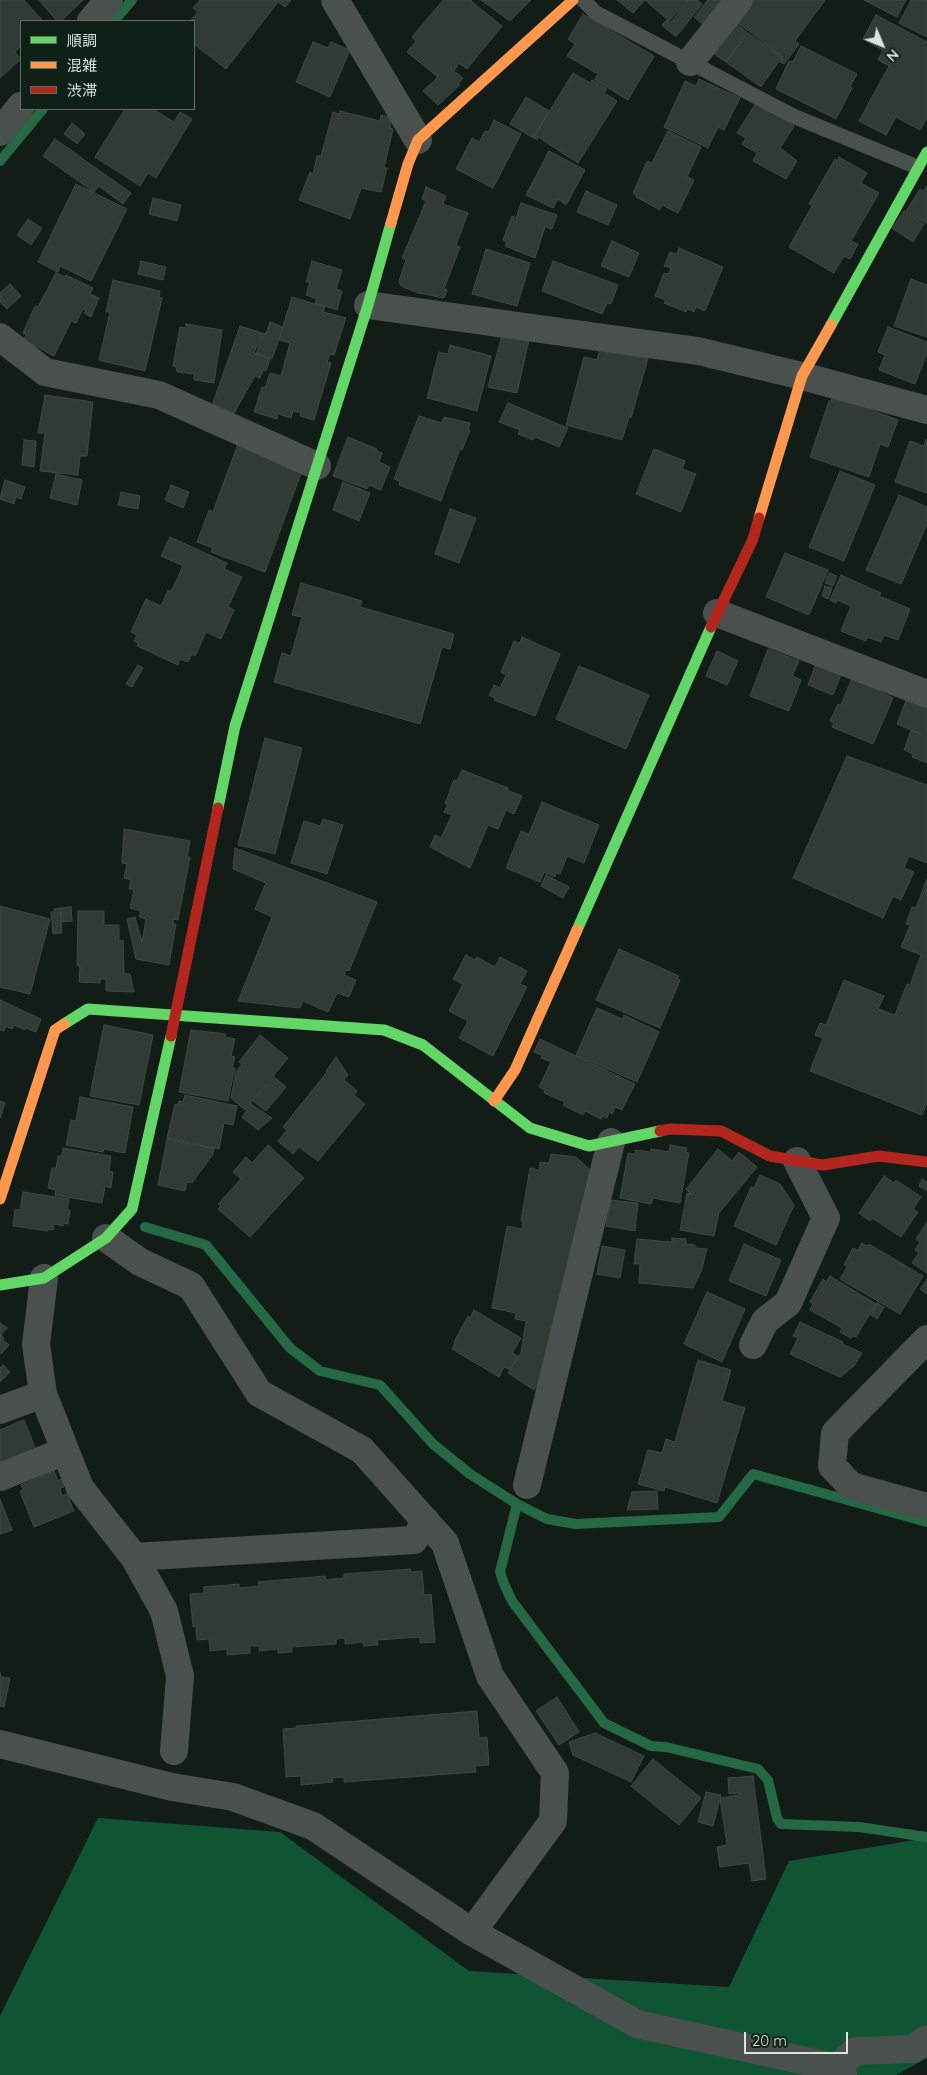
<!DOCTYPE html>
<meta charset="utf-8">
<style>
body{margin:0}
#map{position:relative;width:927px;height:2075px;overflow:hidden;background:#131d17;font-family:Quicksand,"Noto Sans JP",sans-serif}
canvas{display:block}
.legend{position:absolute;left:20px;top:20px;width:175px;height:90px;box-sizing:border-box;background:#0f2116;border:1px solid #606f65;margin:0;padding:6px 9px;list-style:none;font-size:15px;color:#d9e4dc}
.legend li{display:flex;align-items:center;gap:10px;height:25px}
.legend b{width:25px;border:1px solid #606f65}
.north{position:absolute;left:857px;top:20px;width:50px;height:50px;-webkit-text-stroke:4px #0f2116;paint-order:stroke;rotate:135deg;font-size:14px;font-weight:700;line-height:20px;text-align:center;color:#d9e4dc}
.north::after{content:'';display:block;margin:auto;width:18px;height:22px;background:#d9e4dc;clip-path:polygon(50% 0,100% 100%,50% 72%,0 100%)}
.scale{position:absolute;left:744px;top:2032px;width:104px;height:22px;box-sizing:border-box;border:2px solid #d9e4dc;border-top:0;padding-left:6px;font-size:15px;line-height:18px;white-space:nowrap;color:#d9e4dc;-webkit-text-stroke:4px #0f2116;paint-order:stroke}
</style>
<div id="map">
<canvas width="927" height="2075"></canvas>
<ul class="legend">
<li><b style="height:6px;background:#63d668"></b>順調</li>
<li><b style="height:6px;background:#ff974d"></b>混雑</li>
<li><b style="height:6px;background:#b3261e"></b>渋滞</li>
</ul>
<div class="north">N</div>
<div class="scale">20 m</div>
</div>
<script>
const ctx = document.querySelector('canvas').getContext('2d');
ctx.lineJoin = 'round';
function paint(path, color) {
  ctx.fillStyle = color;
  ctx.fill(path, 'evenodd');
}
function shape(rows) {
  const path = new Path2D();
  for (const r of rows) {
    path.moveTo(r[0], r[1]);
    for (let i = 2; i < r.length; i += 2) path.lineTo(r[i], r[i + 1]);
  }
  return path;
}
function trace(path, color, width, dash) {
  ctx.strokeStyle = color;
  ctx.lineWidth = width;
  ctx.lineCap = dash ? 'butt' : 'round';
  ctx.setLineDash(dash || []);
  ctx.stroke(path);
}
const forest = shape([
 [98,1818,280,1832,469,1971,729,1987,789,1861,927,1838,927,2058,896,2075,0,2075,0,2016]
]);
const stream = shape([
 [114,21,132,0],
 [0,161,43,109],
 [145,1227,206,1245,290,1348,320,1371,380,1385,433,1444,470,1474,517,1504,547,1519,576,1524,719,1517,753,1474,927,1522],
 [517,1504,500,1572,504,1584,512,1601,604,1723,651,1746,666,1747,758,1769,768,1780,777,1818,781,1824,859,1827,927,1837]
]);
const building = shape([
 [0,0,24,0,43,21,21,21,21,46,15,52,21,59,0,78,0,0],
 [39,0,83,0,61,21,57,21,39,0],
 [200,0,291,0,285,7,278,2,226,69,194,44,194,21,190,21,198,12,193,8,200,0],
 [443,0,472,0,471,1,502,26,467,69,459,63,454,71,463,78,458,84,460,85,438,105,423,91,438,77,407,52,416,41,412,37,443,0],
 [481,0,531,0,510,21,481,0],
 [617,0,688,0,669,21,645,0,633,13,617,0],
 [689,0,697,0,702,4,676,37,662,25,667,20,670,23,689,0],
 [708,0,729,0,706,27,694,17,708,0],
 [752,0,825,0,795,41,799,44,784,64,780,62,783,57,738,23,752,0],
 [864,0,906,0,897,17,864,0],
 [911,0,927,0,927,37,899,23,911,0],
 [583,14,654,56,628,100,595,80,598,74,567,56,575,44,568,39,583,14],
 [876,15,927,42,925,46,927,47,927,118,920,130,896,117,886,135,859,121,889,66,878,60,883,50,863,39,876,15],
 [733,21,747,32,726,62,711,52,733,21],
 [748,33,782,57,761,87,726,62,748,33],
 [313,42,328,48,331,42,350,50,330,97,296,82,313,42],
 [801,46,857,74,850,87,852,88,836,119,776,89,789,61,793,62,801,46],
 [573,73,590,83,592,80,607,89,604,93,617,101,578,163,535,135,573,73],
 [699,79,740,98,724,130,718,127,708,148,664,127,685,81,696,86,699,79],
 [526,97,549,111,534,136,538,138,537,140,510,124,526,97],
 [756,103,794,126,780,148,797,161,786,179,753,161,757,153,742,144,746,138,737,133,756,103],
 [125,109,153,109,174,122,180,112,192,119,156,178,148,173,140,186,95,157,125,109],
 [340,111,380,121,381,115,392,118,390,128,393,129,384,168,387,168,381,192,361,188,350,219,299,200,310,172,313,174,317,156,321,156,333,112,340,114,340,111],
 [494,120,521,134,493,188,456,169,472,138,479,142,485,131,489,132,494,120],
 [72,123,85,134,77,144,64,134,72,123],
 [668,131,701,147,687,177,694,180,678,213,662,205,660,210,636,197,637,195,633,193,647,161,652,163,668,131],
 [55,139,131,193,123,204,99,186,94,192,43,156,55,139],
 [549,151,585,170,566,205,558,199,553,208,526,195,549,151],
 [839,157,867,173,861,183,879,193,851,241,858,244,850,259,844,256,834,273,789,247,812,206,809,204,835,159,837,161,839,157],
 [76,184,127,209,91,281,60,266,58,272,38,262,76,184],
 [927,186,927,224,906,211,920,189,923,191,927,186],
 [426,187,446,196,443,204,468,213,456,245,460,247,444,289,447,290,444,298,418,293,401,286,399,281,406,260,402,258,426,201,422,199,426,187],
 [586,191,617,205,608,225,577,212,586,191],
 [153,198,181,205,177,221,149,214,153,198],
 [521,203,557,215,552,229,545,227,535,258,505,246,507,242,503,240,512,216,516,218,521,203],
 [904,211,924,224,913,242,892,228,904,211],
 [28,219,42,228,31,245,17,235,28,219],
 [612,241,639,253,629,277,601,266,612,241],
 [679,248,723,267,705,311,696,307,694,312,687,309,686,312,664,303,666,300,655,296,664,273,668,274,671,268,664,266,670,252,677,254,679,248],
 [486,249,530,263,517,306,472,294,486,249],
 [141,261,166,267,163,280,138,274,141,261],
 [312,261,342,270,336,289,342,291,337,310,315,303,317,299,306,295,310,282,306,282,312,261],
 [553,261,618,285,611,304,607,303,602,314,542,291,553,261],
 [56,273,65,277,66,275,93,288,90,294,99,298,91,317,84,313,86,310,83,309,76,323,71,321,54,356,24,340,26,334,23,333,35,306,38,307,56,273],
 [911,279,927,285,927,337,894,326,911,279],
 [113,280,160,291,159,297,162,298,145,371,99,360,110,312,106,312,113,280],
 [10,284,21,296,7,309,0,302,0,293,10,284],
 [292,297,325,307,323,312,346,318,334,355,330,354,327,362,331,363,314,420,300,416,301,413,293,411,291,418,278,414,277,419,254,412,262,387,265,388,270,373,281,376,290,343,279,340,292,297],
 [270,322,283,327,272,359,256,354,263,333,266,334,270,322],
 [186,324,222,330,214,383,194,380,194,374,177,372,176,367,173,366,180,327,185,328,186,324],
 [240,326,262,333,254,353,270,359,266,371,263,370,260,378,255,376,234,413,213,403,240,326],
 [888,327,927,342,927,353,915,384,879,370,885,355,878,352,888,327],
 [502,335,529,340,517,393,488,387,502,335],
 [450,345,491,356,477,411,427,398,439,352,448,354,450,345],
 [601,346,648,358,631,418,629,417,622,440,566,425,584,357,597,360,601,346],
 [45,395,93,402,87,456,80,456,78,475,40,471,45,433,38,433,45,395],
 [833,396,898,420,888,447,880,444,869,477,810,457,829,401,831,401,833,396],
 [508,403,568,428,559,447,535,437,533,440,518,434,520,430,499,422,508,403],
 [419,416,442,423,444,417,470,423,468,430,470,430,462,450,460,449,441,501,399,485,400,481,394,479,419,416],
 [348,437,377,449,376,451,382,453,379,462,390,467,381,490,369,485,367,489,333,476,348,437],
 [24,440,36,441,34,467,22,465,24,440],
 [926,440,927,440,927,493,895,482,910,441,924,446,926,440],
 [239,441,304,465,265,572,211,552,213,548,197,542,209,510,213,512,239,441],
 [654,449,685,461,682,469,696,474,681,512,636,494,654,449],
 [840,471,875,485,844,561,809,547,840,471],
 [56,474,82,480,77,505,50,498,56,474],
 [5,480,25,487,21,499,16,497,14,504,0,499,5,480],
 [343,482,370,493,359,521,333,510,343,482],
 [171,485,189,492,183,508,165,500,171,485],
 [121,492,140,496,138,509,118,505,121,492],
 [899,495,927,507,927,524,901,584,866,570,899,495],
 [450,509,476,518,459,563,435,554,450,509],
 [170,537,227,563,224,569,242,577,228,607,234,610,221,639,206,632,195,656,192,654,188,662,180,659,178,665,137,646,138,643,134,641,137,635,131,632,146,599,161,606,168,590,170,591,173,588,183,566,161,556,170,537],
 [785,553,828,570,809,615,766,597,785,553],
 [829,573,837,576,833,586,825,583,829,573],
 [841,575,881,593,879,596,910,609,898,640,884,635,881,642,867,637,866,641,841,631,851,606,837,600,836,603,830,600,841,575],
 [301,583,362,601,360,607,454,634,450,649,442,647,420,724,274,682,282,653,291,656,302,617,292,615,301,583],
 [825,586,832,588,828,599,822,596,825,586],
 [522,637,560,654,535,716,494,700,495,698,489,695,494,685,500,688,506,675,501,672,514,641,520,643,522,637],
 [768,649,799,661,792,676,801,680,789,711,750,696,768,649],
 [717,651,738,661,727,685,706,676,717,651],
 [816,663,842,672,833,695,808,685,816,663],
 [138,665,143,668,132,687,126,684,138,665],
 [579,666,649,695,626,749,556,719,579,666],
 [852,678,893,698,873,744,832,727,834,723,830,721,838,704,841,705,852,678],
 [907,698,927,706,927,763,912,757,913,754,904,750,911,730,921,734,897,724,907,698],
 [265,738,302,748,275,854,238,845,265,738],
 [847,756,927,785,927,863,909,856,904,868,914,872,901,900,893,896,883,918,793,878,847,756],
 [462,770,508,788,507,790,522,796,514,814,506,810,498,829,488,825,470,868,430,847,435,835,441,838,452,815,444,812,448,804,445,804,454,780,457,781,462,770],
 [542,802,599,825,584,863,567,856,560,874,556,873,555,877,544,872,540,882,506,868,521,831,529,834,542,802],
 [323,819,343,825,327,874,291,863,304,821,320,826,323,819],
 [124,829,190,841,187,857,190,857,178,920,174,919,173,924,176,924,169,965,136,959,127,919,135,917,142,942,146,919,139,917,141,911,130,908,134,889,129,889,131,880,124,878,127,864,122,863,124,829],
 [235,848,377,902,349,971,346,970,344,975,356,980,349,997,337,993,328,1012,303,1001,300,1008,238,1001,272,917,255,909,266,883,233,869,235,848],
 [546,875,569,887,563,898,541,886,546,875],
 [927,879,927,1103,922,1115,810,1071,823,1038,815,1035,820,1023,826,1025,844,980,884,996,878,1009,895,1015,907,984,910,985,921,955,901,947,910,925,906,924,912,907,916,908,927,879],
 [0,906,50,919,30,994,0,987,0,906],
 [71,907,72,921,62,922,61,908,71,907],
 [60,908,62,933,53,934,51,912,54,912,54,909,60,908],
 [78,911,104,911,104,925,119,925,119,941,123,940,124,974,130,974,134,992,106,991,106,979,100,979,100,983,79,982,80,966,77,966,78,911],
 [619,949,679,976,677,978,680,980,660,1028,596,1000,619,949],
 [466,955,475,960,477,957,495,967,500,957,527,971,520,984,527,987,493,1056,459,1038,468,1021,449,1011,463,984,453,979,466,955],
 [0,1000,41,1019,36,1032,26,1028,25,1030,14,1025,12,1029,6,1026,4,1031,0,1030,0,1000],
 [597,1008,622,1019,624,1015,659,1032,637,1082,576,1055,597,1008],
 [104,1025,153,1035,139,1105,90,1096,104,1025],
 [191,1030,226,1034,225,1037,235,1039,231,1056,235,1057,232,1068,235,1068,228,1101,179,1092,191,1030],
 [260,1035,288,1058,245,1110,231,1098,236,1072,242,1064,239,1062,260,1035],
 [540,1039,635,1084,622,1110,615,1107,612,1114,609,1112,607,1118,603,1116,601,1119,585,1111,583,1115,563,1105,565,1102,544,1093,545,1090,539,1087,551,1062,541,1058,542,1055,534,1052,540,1039],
 [336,1057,348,1075,344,1080,357,1091,354,1095,365,1104,318,1161,299,1147,293,1154,278,1141,287,1130,283,1127,327,1072,326,1071,336,1057],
 [274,1077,286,1087,266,1111,253,1101,274,1077],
 [185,1095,237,1106,233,1125,224,1123,219,1149,167,1138,175,1104,178,1105,179,1101,183,1102,185,1095],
 [80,1097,133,1107,125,1153,104,1149,103,1152,66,1145,71,1120,76,1121,80,1097],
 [0,1101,5,1103,0,1118,0,1101],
 [251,1104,272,1118,258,1130,242,1117,251,1104],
 [167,1139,214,1149,213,1154,192,1183,187,1182,185,1191,158,1185,167,1139],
 [268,1145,304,1178,250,1237,218,1209,221,1206,218,1204,241,1179,233,1172,246,1157,252,1163,268,1145],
 [670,1145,687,1148,686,1152,689,1153,680,1203,653,1198,651,1204,620,1198,628,1153,635,1154,635,1150,651,1152,651,1149,669,1152,670,1145],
 [63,1148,111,1156,109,1171,113,1172,111,1188,105,1186,102,1203,55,1195,56,1190,48,1188,52,1168,56,1168,58,1156,62,1156,63,1148],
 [718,1149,732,1161,739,1152,757,1167,719,1213,714,1236,680,1230,687,1193,691,1194,686,1189,718,1149],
 [551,1154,576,1157,590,1170,582,1218,552,1359,534,1390,508,1373,521,1353,526,1321,515,1319,516,1313,492,1308,507,1226,522,1229,523,1221,521,1221,530,1168,539,1170,540,1162,549,1163,551,1154],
 [760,1175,780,1184,794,1205,776,1245,734,1226,751,1187,754,1188,760,1175],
 [884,1176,894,1183,896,1180,921,1197,913,1209,918,1212,901,1237,872,1218,870,1221,859,1213,884,1176],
 [922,1179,927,1182,927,1191,919,1186,922,1179],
 [23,1192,69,1199,67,1209,70,1210,68,1224,64,1223,63,1226,54,1224,53,1230,48,1229,48,1231,13,1226,15,1209,20,1210,23,1192],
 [611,1200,638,1203,635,1231,606,1226,611,1200],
 [927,1222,927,1273,912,1263,919,1253,915,1250,920,1242,916,1239,927,1222],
 [672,1238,686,1239,686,1244,695,1245,695,1248,707,1249,701,1272,693,1288,639,1283,640,1264,634,1264,637,1239,672,1242,672,1238],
 [862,1243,867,1246,869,1244,923,1276,900,1314,840,1279,847,1267,844,1265,853,1248,858,1250,862,1243],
 [744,1244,781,1260,766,1296,729,1281,744,1244],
 [602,1246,625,1250,620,1278,597,1274,602,1246],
 [830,1276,876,1304,856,1337,853,1336,851,1338,840,1332,842,1328,810,1310,813,1304,810,1302,823,1279,826,1282,830,1276],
 [927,1279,927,1294,920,1289,927,1279],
 [707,1292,745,1309,722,1362,684,1344,707,1292],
 [877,1303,884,1307,877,1319,871,1315,877,1303],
 [474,1310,521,1338,512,1353,518,1356,510,1370,504,1367,499,1377,452,1349,455,1343,454,1342,468,1316,470,1318,474,1310],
 [800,1322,843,1342,842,1344,862,1353,854,1366,840,1377,790,1354,798,1338,793,1336,800,1322],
 [0,1323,7,1328,1,1335,4,1338,3,1340,9,1345,1,1354,0,1323],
 [698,1360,731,1370,722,1401,745,1408,717,1503,665,1487,664,1491,638,1484,648,1450,662,1453,666,1439,675,1442,698,1360],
 [3,1365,10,1372,0,1382,0,1368,3,1365],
 [24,1420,36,1450,0,1465,0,1430,24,1420],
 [54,1471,58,1481,61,1479,64,1487,60,1488,62,1496,67,1494,74,1511,34,1527,20,1491,23,1490,21,1485,54,1471],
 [657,1491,658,1509,627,1510,632,1492,657,1491],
 [0,1499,12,1530,0,1534,0,1499],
 [410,1569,411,1572,422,1571,424,1595,431,1594,435,1642,420,1643,420,1637,377,1640,378,1645,364,1646,363,1642,345,1644,345,1638,336,1639,336,1644,292,1647,292,1652,278,1653,278,1649,259,1651,259,1646,250,1646,250,1653,227,1655,227,1649,210,1651,209,1639,197,1640,196,1626,193,1627,190,1594,204,1593,204,1587,239,1584,239,1588,259,1586,258,1582,325,1576,326,1580,344,1578,344,1574,410,1569],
 [0,1673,1,1677,10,1678,4,1707,0,1706,0,1673],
 [557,1697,579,1732,559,1745,536,1711,557,1697],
 [477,1711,479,1738,487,1737,489,1765,475,1766,476,1772,344,1782,344,1777,332,1778,333,1782,301,1785,301,1776,286,1777,283,1729,297,1728,296,1726,477,1711],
 [595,1733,644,1756,631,1782,573,1755,569,1742,595,1733],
 [653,1759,701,1798,679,1825,631,1786,653,1759],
 [753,1776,766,1879,752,1881,749,1863,720,1867,717,1847,727,1845,720,1798,739,1795,739,1793,729,1794,728,1778,753,1776],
 [706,1792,721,1795,713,1826,698,1822,706,1792]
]);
const lane = shape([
 [583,0,596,13,793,116,917,167]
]);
const street = shape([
 [335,0,418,140],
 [91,21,109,0],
 [690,62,739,0],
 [0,132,21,106],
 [368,305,698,351,802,376,927,410],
 [0,337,45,372,159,395,317,466],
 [717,613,927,694],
 [106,1238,140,1262,191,1286,259,1393,362,1450,445,1543,490,1676,555,1773,553,1821,472,1932],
 [44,1278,36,1344,43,1394,80,1488,134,1557,164,1611,180,1676,174,1751],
 [927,1339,835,1433,832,1466,851,1486,927,1507],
 [753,1345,765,1321,788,1303,826,1218,797,1161],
 [0,1410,43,1394],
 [0,1477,65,1451],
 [527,1485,611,1142],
 [134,1557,414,1540,426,1521],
 [0,1744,172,1787,233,1797,313,1826,472,1932,637,2024,837,2068,843,2075],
 [837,2068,855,2051,913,2049,927,2039]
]);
const fast = shape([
 [831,325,927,152],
 [218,808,235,726,368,305,391,223],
 [577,930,711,627],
 [64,1024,88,1009,384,1030,423,1045,530,1128,589,1146,660,1131],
 [0,1285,44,1278,106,1238,132,1209,171,1036]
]);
const slow = shape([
 [391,223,408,164,418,140,573,0],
 [759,518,802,376,831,325],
 [494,1101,515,1070,577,930],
 [0,1199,55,1030,64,1024]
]);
const jam = shape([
 [711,627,753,539,759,518],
 [171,1036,218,808],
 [660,1131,671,1129,721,1131,770,1156,823,1165,879,1156,927,1162]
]);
paint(forest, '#0f5533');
trace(stream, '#256944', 10);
paint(building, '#323a36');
trace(building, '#3f4842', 1);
trace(lane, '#4a504d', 15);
trace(street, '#4a504d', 28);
trace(fast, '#63d668', 11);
trace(slow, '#ff974d', 11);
trace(jam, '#b3261e', 11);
</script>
